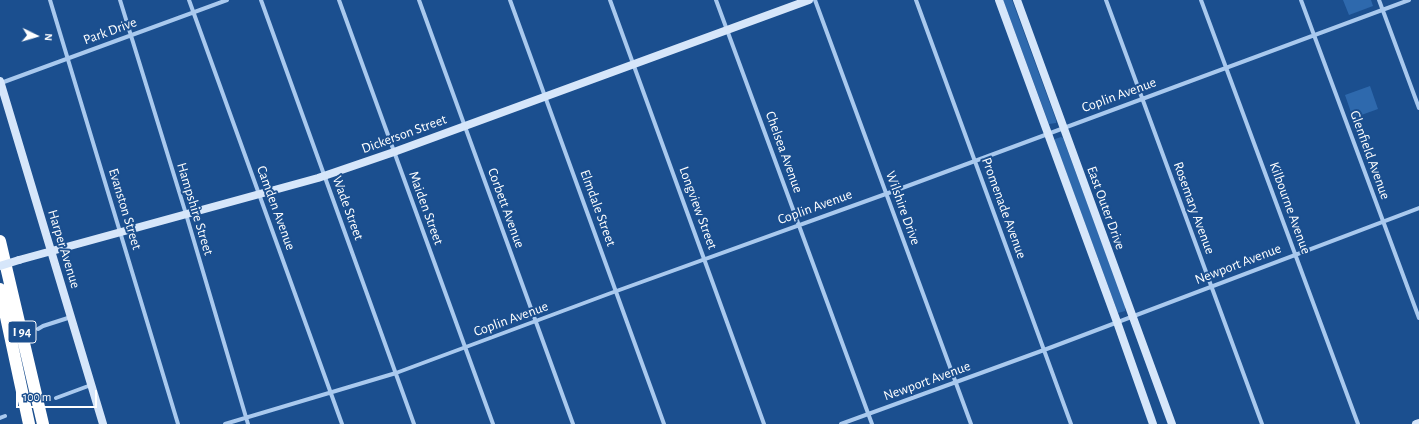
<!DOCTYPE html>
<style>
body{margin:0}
#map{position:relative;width:1419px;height:424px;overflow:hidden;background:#1b4f8f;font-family:"Alegreya Sans",sans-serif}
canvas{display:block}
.north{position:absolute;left:16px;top:16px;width:40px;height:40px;-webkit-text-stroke:3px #1b4f8f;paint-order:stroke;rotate:95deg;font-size:11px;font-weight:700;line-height:16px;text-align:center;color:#fff}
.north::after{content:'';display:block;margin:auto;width:14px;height:18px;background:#fff;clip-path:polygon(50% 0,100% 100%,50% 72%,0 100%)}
.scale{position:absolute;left:16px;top:390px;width:81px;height:18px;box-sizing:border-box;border:2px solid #fff;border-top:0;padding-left:5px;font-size:12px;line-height:14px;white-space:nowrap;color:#fff;-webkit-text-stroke:3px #1b4f8f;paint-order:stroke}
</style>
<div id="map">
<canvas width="1419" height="424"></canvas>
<div class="north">N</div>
<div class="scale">100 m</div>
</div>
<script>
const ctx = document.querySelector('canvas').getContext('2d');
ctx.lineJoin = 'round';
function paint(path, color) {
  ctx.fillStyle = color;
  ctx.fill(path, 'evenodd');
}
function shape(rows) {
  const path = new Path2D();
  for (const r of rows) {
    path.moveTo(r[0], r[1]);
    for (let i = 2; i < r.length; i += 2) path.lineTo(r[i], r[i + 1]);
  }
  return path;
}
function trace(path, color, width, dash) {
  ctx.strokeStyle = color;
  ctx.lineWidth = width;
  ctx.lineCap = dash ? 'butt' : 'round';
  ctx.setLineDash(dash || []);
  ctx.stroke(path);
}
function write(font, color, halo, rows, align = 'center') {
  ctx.font = font + ' "Alegreya Sans",sans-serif';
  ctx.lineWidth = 4;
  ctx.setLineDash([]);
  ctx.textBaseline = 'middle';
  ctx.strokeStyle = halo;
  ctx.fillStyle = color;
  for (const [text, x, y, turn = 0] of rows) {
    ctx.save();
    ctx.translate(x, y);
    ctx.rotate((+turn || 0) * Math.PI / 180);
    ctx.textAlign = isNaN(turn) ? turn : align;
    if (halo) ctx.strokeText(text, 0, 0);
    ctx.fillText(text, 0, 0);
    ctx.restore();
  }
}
const green = shape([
 [1003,0,1012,0,1056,120,1056,123,1049,124],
 [1343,0,1371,0,1373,6,1349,15],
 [1370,86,1378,109,1353,118,1345,95],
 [1061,137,1063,138,1125,305,1125,311,1118,313,1055,142,1055,139]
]);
const street = shape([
 [50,0,178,424],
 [120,0,186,214,248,424],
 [189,0,342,424],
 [261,0,414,424],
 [339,0,493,424],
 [419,0,573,424],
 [510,0,664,424],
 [610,0,764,424],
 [716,0,872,424],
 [815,0,971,424],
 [916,0,1071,424],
 [1106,0,1262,424],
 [1201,0,1358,424],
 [1301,0,1419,318],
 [1379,0,1419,108],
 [1,83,227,0],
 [38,329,43,326,71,317],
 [56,398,91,385],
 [0,418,5,416],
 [225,424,396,373,611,293,894,191,1409,0],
 [841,424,1044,350,1419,208]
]);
const secondary = shape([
 [999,0,1117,322,1153,424],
 [1017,0,1172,424],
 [0,81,103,424],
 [19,260,318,178,394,152,809,0],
 [1416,424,1419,423]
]);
const highway = shape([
 [0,241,43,424],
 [0,289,29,424]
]);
const secondaryBridge = shape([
 [0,266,19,260]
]);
const shields = [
 [22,332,28]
];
const shieldNames = [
 ["I 94",22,332]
];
const streetNames = [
 ["Park Drive",110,31,-20],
 ["Coplin Avenue",1119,95,-20],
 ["Dickerson Street",404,134,-20],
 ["Chelsea Avenue",784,152,70],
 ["Glenfield Avenue",1370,155,70],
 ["Coplin Avenue",815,207,-20],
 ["Camden Avenue",276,208,70],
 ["Wade Street",348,208,70],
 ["Maiden Street",426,208,70],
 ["Corbett Avenue",506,208,70],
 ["Elmdale Street",598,208,70],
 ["Longview Street",698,208,70],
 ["Wilshire Drive",903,208,70],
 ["Promenade Avenue",1004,208,70],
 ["East Outer Drive",1106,208,70],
 ["Rosemary Avenue",1194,208,70],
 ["Kilbourne Avenue",1290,208,70],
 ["Evanston Street",125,209,73],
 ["Hampshire Street",195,209,73],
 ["Harper Avenue",64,249,73],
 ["Newport Avenue",1238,264,-21],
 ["Coplin Avenue",511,319,-20],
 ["Newport Avenue",927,381,-20]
];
paint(green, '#2e69ad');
trace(street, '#a9c9ee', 4);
trace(secondary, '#d6e6fa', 8);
trace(highway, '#fff', 12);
trace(secondaryBridge, '#d6e6fa', 8);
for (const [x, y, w] of shields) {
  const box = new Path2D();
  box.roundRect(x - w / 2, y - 11, w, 22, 3);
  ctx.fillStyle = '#1b4f8f';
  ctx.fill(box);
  trace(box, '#fff', 1);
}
write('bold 13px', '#fff', null, shieldNames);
write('14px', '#fff', '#1b4f8f', streetNames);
</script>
